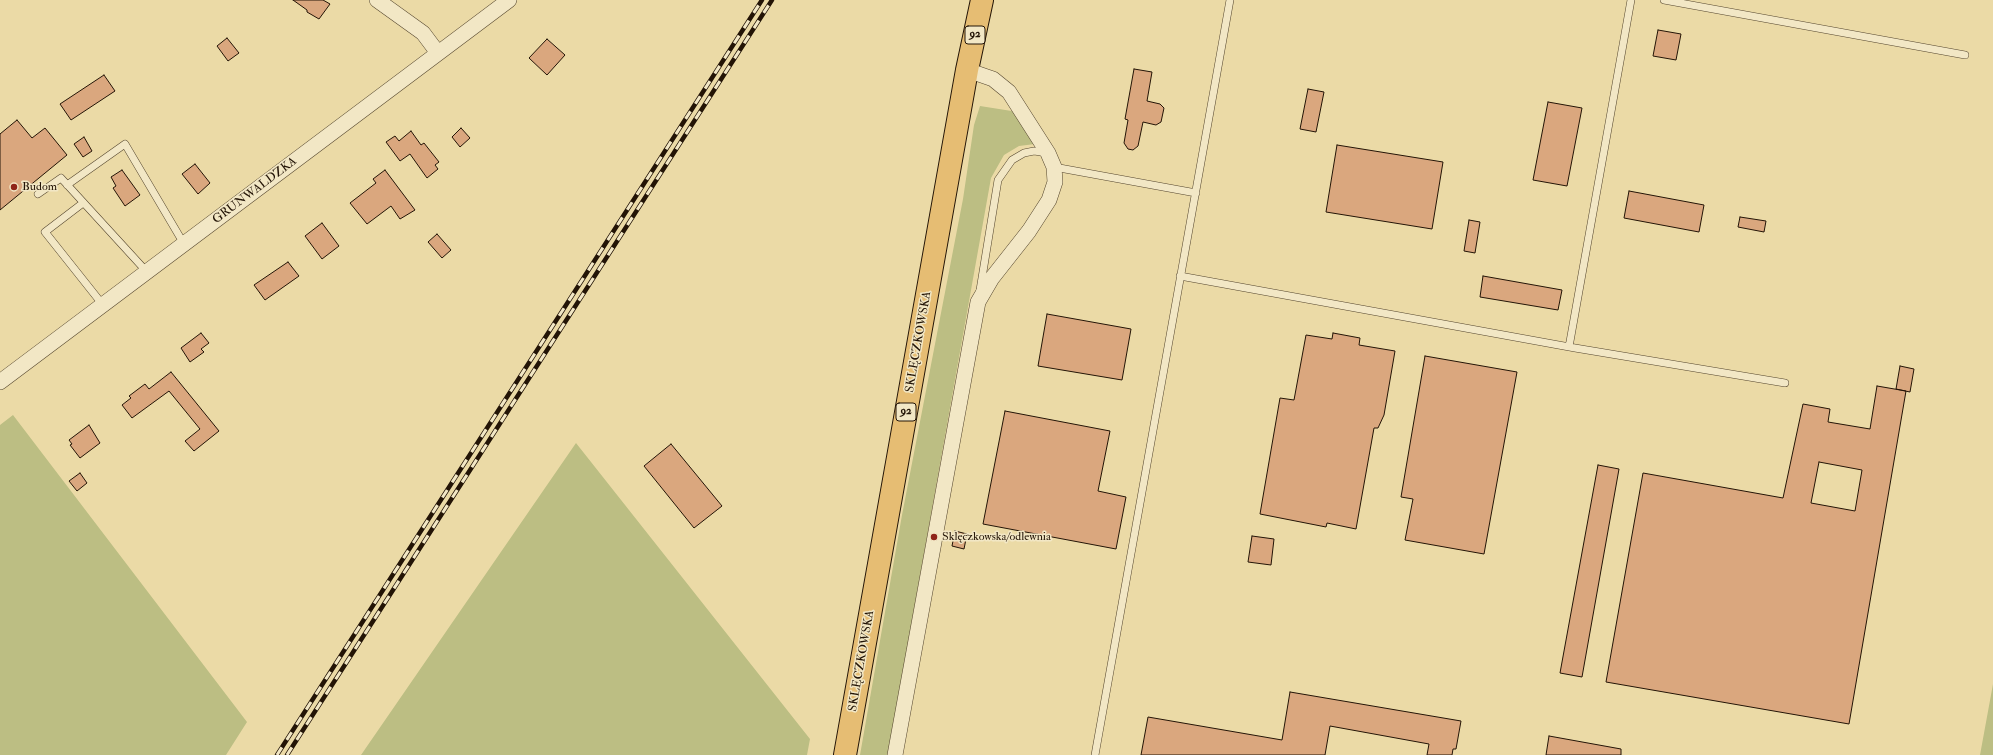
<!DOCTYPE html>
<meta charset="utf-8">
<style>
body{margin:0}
canvas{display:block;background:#ebdaa6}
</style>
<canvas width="1993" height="755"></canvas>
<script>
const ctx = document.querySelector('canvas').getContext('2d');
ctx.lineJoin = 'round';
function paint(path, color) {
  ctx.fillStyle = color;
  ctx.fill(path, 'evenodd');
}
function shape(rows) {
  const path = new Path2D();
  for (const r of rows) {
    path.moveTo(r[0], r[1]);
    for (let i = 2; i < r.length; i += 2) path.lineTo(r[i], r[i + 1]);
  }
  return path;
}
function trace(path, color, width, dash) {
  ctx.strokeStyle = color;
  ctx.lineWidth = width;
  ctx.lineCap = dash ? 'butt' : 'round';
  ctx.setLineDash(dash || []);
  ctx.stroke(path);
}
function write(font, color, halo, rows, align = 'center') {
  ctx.font = font + ' "IM FELL Double Pica",serif';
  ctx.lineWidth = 3;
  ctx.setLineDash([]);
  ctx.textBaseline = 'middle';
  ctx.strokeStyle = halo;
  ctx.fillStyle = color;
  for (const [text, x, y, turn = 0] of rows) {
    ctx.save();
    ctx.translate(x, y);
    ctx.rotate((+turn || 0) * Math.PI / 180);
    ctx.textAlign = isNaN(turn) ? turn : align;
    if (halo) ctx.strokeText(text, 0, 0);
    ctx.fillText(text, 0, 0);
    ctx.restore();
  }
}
const green = shape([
 [980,106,1018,112,1035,144,1019,146,1004,155,991,178,888,755,860,755,902,515,963,199,974,125],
 [13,415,247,722,226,755,0,755,0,425],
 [576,443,810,739,807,755,361,755],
 [1993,684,1993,755,1980,755]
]);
const building = shape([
 [293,0,323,0,330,4,319,19,307,12,307,10,293,0],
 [1658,30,1681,34,1676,60,1653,56,1658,30],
 [227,38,239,53,228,61,217,46,227,38],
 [547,39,565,55,547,75,529,58,547,39],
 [1134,69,1152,72,1147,101,1160,104,1164,108,1161,122,1156,125,1143,122,1138,146,1133,150,1128,149,1124,143,1128,120,1125,119,1134,69],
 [104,75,115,91,71,120,60,104,104,75],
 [1308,89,1324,92,1316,132,1300,129,1308,89],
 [1548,102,1582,108,1567,186,1533,180,1548,102],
 [17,120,32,138,45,128,67,155,0,210,0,134,17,120],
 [461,128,470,138,460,147,452,137,461,128],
 [411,131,421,145,424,143,439,162,435,165,438,169,427,178,410,154,400,161,386,142,395,136,399,141,411,131],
 [84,137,92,151,83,157,74,144,84,137],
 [1337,145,1443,162,1432,229,1326,212,1337,145],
 [195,164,210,183,198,194,182,174,195,164],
 [122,170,140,195,125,206,113,188,116,186,111,177,122,170],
 [385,170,415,210,400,219,391,206,367,224,350,203,376,183,373,179,385,170],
 [1629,191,1704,205,1699,232,1624,218,1629,191],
 [1740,217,1766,221,1764,232,1738,227,1740,217],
 [1469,220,1480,222,1475,253,1464,251,1469,220],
 [322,223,339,246,322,259,305,236,322,223],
 [437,234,451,250,442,258,428,242,437,234],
 [288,262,299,276,265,300,254,285,288,262],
 [1483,276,1562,290,1558,310,1480,297,1483,276],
 [1047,314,1131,329,1122,380,1038,366,1047,314],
 [201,333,209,343,201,349,204,352,190,362,181,348,201,333],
 [1333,333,1360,338,1359,345,1395,351,1384,415,1378,428,1374,428,1356,529,1327,523,1326,527,1260,514,1280,398,1294,400,1306,335,1332,339,1333,333],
 [1425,356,1517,372,1484,554,1405,540,1413,499,1401,497,1425,356],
 [1900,366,1914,369,1910,392,1896,389,1900,366],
 [171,372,219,431,194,451,185,441,200,429,169,391,132,418,122,405,131,398,129,396,145,384,149,389,171,372],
 [1877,386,1906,391,1849,724,1606,682,1643,473,1783,498,1803,404,1830,409,1828,422,1870,429,1877,386],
 [1819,462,1862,470,1855,511,1811,503,1819,462],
 [1005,411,1110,431,1098,491,1126,497,1116,549,983,524,1005,411],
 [89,425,100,443,80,458,70,445,72,444,69,440,89,425],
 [671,444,722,506,694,528,644,466,671,444],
 [1598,465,1619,469,1582,677,1560,673,1598,465],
 [80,473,87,483,77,491,69,481,80,473],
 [955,531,967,534,964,549,952,546,955,531],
 [1252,536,1274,539,1271,565,1248,562,1252,536],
 [1290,692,1461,721,1456,749,1453,749,1452,755,1427,755,1429,744,1330,726,1325,755,1141,755,1148,717,1282,740,1290,692],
 [1549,736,1621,749,1621,755,1546,755,1549,736]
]);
const lane = shape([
 [1664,0,1965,55],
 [1054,167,1196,193],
 [67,185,125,144,184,244],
 [38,194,61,178,147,272],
 [83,203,45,232,103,305],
 [1180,276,1575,348,1785,383],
 [980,290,998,180,1012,160,1024,153,1034,151,1048,153],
 [1569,347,1631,0],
 [1095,755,1230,0]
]);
const street = shape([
 [377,0,423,33,438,53],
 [0,382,509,0],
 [895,755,978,302,992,278,1029,231,1049,200,1055,182,1054,167,1048,153,1009,92,993,79,967,70]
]);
const primary = shape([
 [845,755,967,70,982,0]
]);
const rail = shape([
 [277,755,762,0],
 [287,755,772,0]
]);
const markers = [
 [14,187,4,"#8f2418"],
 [934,537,4,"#8f2418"]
];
const shields = [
 [975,35,20],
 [906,412,20]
];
const shieldNames = [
 ["92",975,35],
 ["92",906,412]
];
const poiNames = [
 ["Budom",22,187],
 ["Sklęczkowska/odlewnia",942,537]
];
const streetNames = [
 ["GRUNWALDZKA",255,191,-37],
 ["SKLĘCZKOWSKA",919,342,-80],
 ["SKLĘCZKOWSKA",862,661,-80]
];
paint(green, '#bcbe83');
paint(building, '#daa77e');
trace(building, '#231406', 1);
trace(lane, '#55462e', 8);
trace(street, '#55462e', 16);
trace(primary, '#231406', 24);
trace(lane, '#f2e7c5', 7);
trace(street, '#f2e7c5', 15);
trace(primary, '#e6bd73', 22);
trace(rail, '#231406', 4.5);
trace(rail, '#f2e7c5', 3, [9]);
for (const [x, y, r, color] of markers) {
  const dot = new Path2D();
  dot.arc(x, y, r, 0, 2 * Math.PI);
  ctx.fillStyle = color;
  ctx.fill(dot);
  trace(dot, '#f2e7c5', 1.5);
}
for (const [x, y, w] of shields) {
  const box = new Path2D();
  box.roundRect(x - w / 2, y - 9, w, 18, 3);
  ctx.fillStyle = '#f2e7c5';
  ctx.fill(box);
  trace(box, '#231406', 1);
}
write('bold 11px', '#231406', null, shieldNames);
write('12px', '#231406', '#f2e7c5', poiNames, 'left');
write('12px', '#231406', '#f2e7c5', streetNames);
</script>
